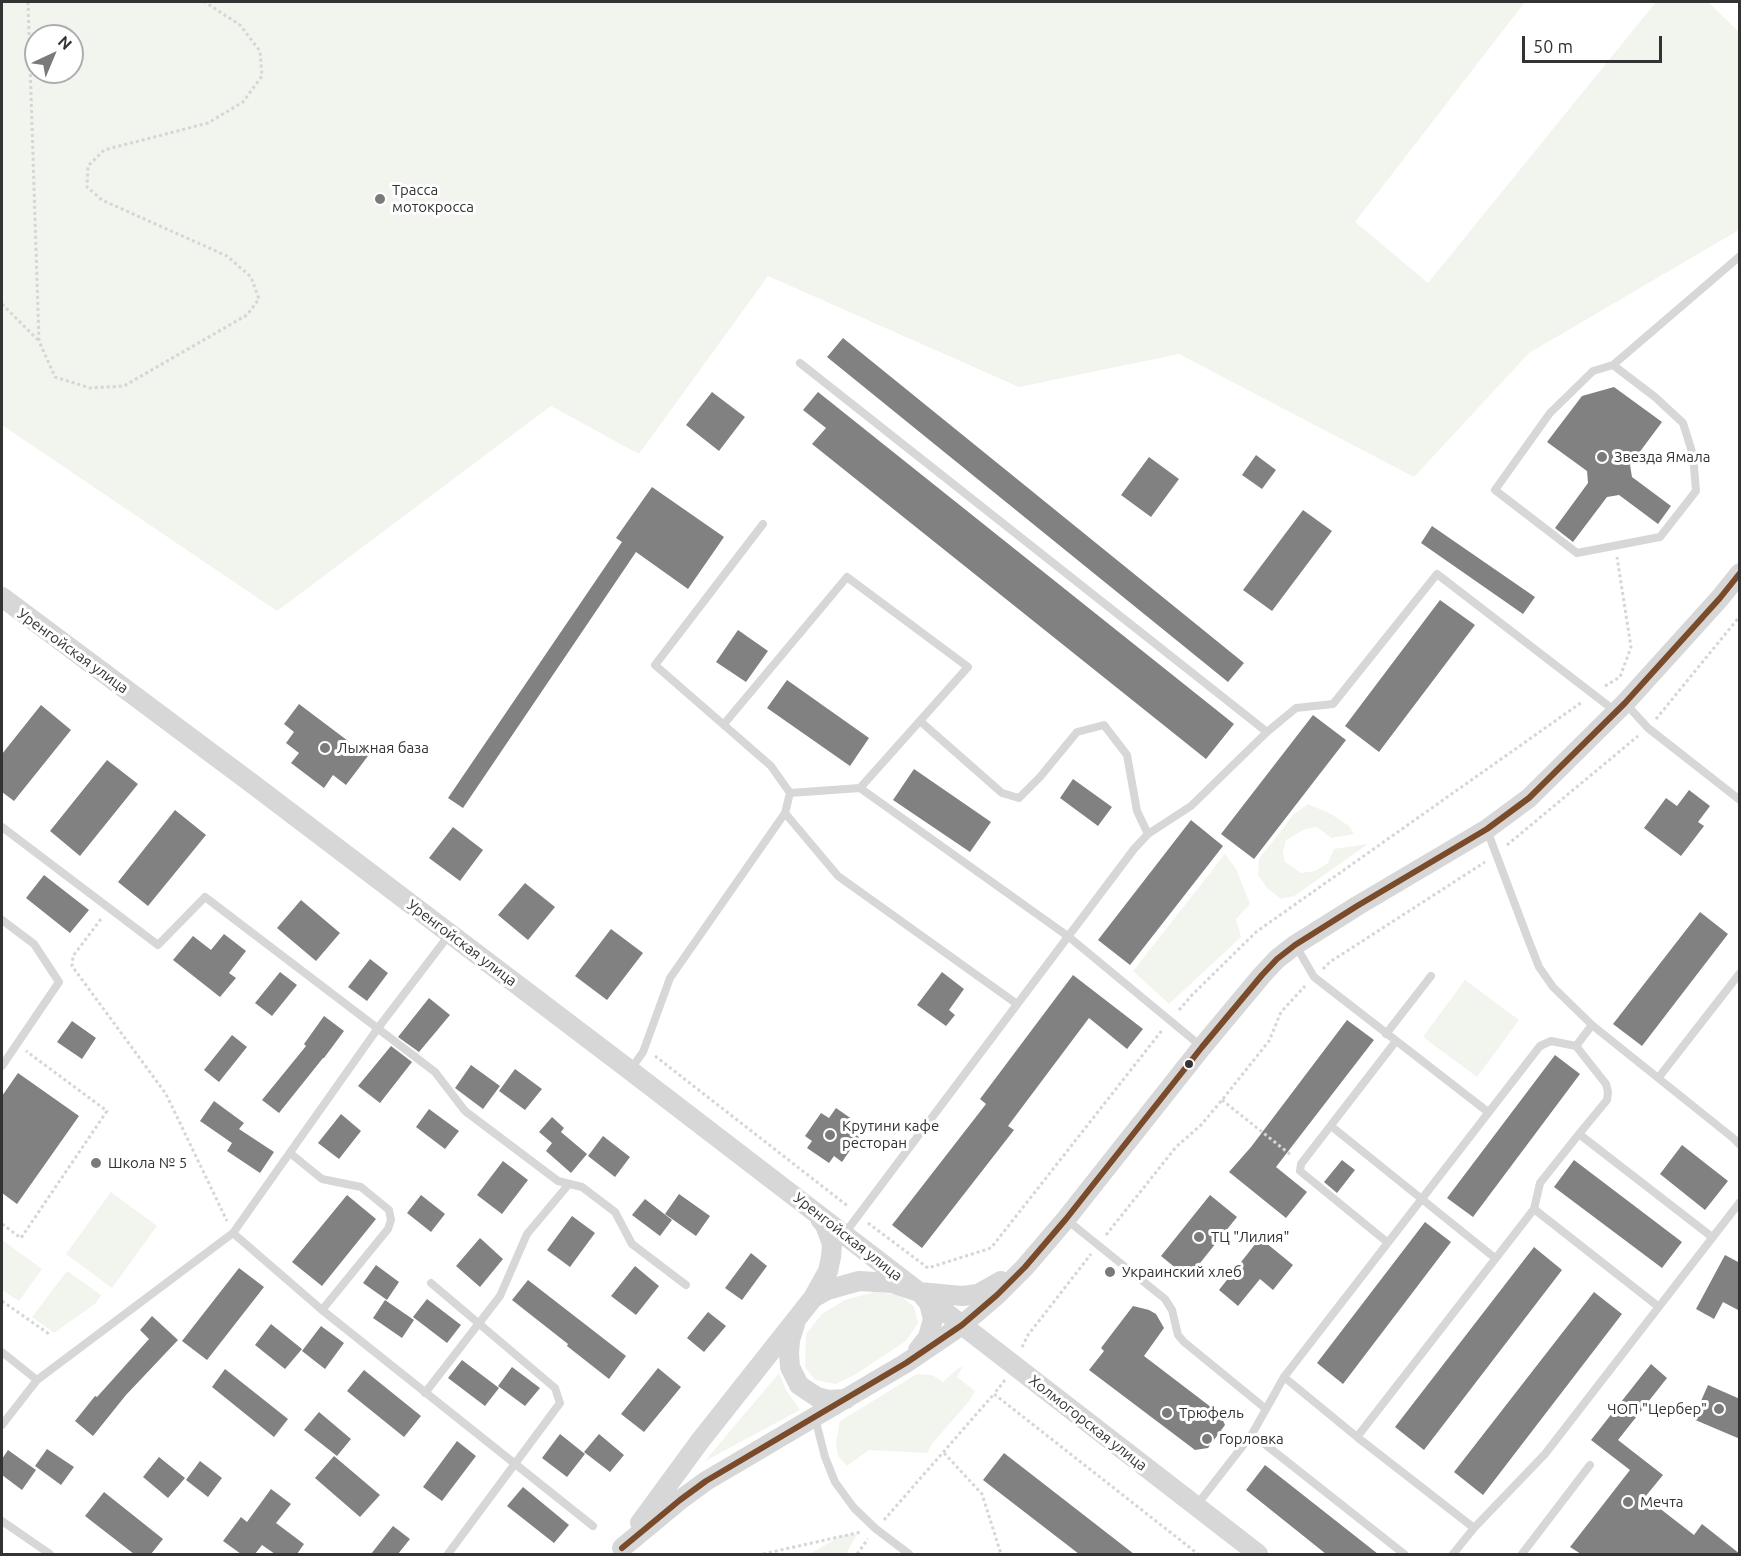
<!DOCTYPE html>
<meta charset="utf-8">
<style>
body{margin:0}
#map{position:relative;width:1741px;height:1556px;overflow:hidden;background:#fff;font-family:Ubuntu,sans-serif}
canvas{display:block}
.frame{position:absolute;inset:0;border:3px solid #333;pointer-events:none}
.north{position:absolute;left:24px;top:24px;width:60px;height:60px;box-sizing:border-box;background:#fff;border:2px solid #adadad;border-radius:50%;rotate:44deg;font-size:16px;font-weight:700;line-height:24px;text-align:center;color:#333}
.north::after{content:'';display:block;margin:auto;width:21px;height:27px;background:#7a7a7a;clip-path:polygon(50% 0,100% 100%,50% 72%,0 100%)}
.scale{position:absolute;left:1522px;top:36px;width:140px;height:27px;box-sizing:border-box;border:3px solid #333;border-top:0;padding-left:8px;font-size:18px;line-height:21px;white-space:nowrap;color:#333;-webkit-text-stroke:4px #fff;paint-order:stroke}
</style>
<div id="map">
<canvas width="1741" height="1556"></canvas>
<div class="frame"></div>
<div class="north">N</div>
<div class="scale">50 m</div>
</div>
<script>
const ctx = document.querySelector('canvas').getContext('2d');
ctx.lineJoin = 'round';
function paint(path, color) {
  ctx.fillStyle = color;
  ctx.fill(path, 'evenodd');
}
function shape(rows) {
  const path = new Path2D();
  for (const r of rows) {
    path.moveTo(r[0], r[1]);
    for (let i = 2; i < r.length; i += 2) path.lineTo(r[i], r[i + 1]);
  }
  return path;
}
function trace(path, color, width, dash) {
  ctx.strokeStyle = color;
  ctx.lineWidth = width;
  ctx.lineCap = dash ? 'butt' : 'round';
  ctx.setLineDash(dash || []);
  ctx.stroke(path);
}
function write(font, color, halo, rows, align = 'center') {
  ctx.font = font + ' Ubuntu,sans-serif';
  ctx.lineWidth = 6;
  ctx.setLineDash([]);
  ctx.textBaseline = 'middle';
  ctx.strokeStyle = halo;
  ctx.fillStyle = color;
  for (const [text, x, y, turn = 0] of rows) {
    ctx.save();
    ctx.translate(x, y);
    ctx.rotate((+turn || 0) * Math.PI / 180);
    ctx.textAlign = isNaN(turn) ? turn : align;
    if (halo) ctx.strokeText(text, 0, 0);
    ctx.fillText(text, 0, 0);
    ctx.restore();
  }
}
const green = shape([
 [2,2,1525,2,1355,222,1428,283,1656,2,1708,2,1739,32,1739,230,1529,353,1414,477,1179,354,1019,387,768,276,639,454,551,406,277,611,2,425],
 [36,36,72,36,72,72,36,72],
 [1308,804,1331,814,1349,826,1354,834,1331,838,1317,827,1305,829,1286,840,1283,852,1285,862,1301,873,1315,871,1328,863,1334,849,1368,844,1294,896,1281,899,1267,888,1258,875,1259,859,1294,814],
 [1225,854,1236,869,1250,904,1236,919,1241,937,1169,1004,1133,971],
 [1465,980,1519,1020,1477,1077,1423,1037],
 [111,1192,157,1226,112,1288,66,1254],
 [2,1240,42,1269,19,1301,2,1290],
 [67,1271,101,1295,96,1303,54,1333,32,1317],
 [874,1292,900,1295,914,1307,918,1323,906,1341,856,1374,836,1384,815,1380,805,1367,806,1334,822,1314,845,1300],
 [963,1366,957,1377,975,1391,970,1400,932,1444,927,1453,869,1450,847,1466,838,1456,836,1443,840,1421,917,1374,932,1375,943,1382,956,1370],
 [779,1373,786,1390,800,1410,705,1461],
 [857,1534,846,1554,809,1554,843,1535]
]);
const building = shape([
 [843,338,1244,663,1228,682,827,357],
 [1614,387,1662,422,1630,465,1632,477,1671,506,1658,524,1619,495,1607,497,1573,542,1555,528,1588,483,1587,471,1547,442,1582,396],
 [712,392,745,417,719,451,686,425],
 [818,392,1234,724,1206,759,812,444,826,428,803,410],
 [1256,455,1276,470,1262,489,1242,475],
 [1149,457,1179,479,1151,517,1121,495],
 [652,487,724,537,688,589,636,552,463,808,448,798,622,542,616,538],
 [1303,510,1332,531,1272,611,1243,590],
 [1432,526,1535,597,1523,614,1421,543],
 [1440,600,1475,625,1379,752,1345,726],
 [738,630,768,651,746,682,716,662],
 [787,680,869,738,850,766,767,708],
 [299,704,368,756,346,785,333,775,324,788,291,763,299,753,286,743,294,732,284,724],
 [41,705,71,730,14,801,2,792,2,754],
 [1313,715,1346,740,1254,859,1221,834],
 [107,760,138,784,80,856,50,831],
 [914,769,991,822,970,852,893,800],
 [1073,779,1112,807,1098,826,1060,798],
 [1689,790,1710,806,1698,822,1704,826,1681,856,1644,828,1666,798,1677,806],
 [175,810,206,835,148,906,118,882],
 [1191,820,1223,846,1130,965,1098,940],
 [453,827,483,850,460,881,429,858],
 [44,875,89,910,70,933,26,898],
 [525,883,555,907,528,940,498,915],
 [301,900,340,933,316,961,277,928],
 [1700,912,1728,934,1642,1046,1613,1024],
 [611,929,643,953,607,1000,575,976],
 [224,934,246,951,229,973,236,978,220,997,173,960,193,936,211,950],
 [370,959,388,973,367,1001,348,987],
 [280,972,297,985,272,1016,255,1003],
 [942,972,964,989,949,1010,955,1015,946,1026,917,1005],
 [1073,975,1143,1029,1127,1049,1089,1018,1008,1126,1014,1130,922,1248,892,1225,986,1104,980,1099],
 [429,998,450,1015,419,1052,398,1037],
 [324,1016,344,1031,324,1058,323,1058,279,1113,262,1100,306,1046,304,1044],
 [1347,1020,1374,1040,1276,1167,1307,1192,1286,1218,1229,1172,1251,1147],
 [72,1021,96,1038,82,1059,57,1042],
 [232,1035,247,1047,219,1082,204,1070],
 [391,1046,412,1062,380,1103,358,1086],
 [1555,1055,1580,1074,1473,1217,1447,1198],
 [471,1065,500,1086,483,1109,455,1088],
 [515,1069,542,1089,525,1110,499,1091],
 [18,1073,79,1116,17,1204,2,1193,2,1096],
 [214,1101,244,1123,239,1129,274,1152,260,1173,227,1151,232,1143,200,1121],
 [836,1108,859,1124,853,1133,859,1137,842,1162,834,1156,829,1163,807,1148,812,1141,805,1136,821,1113,829,1118],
 [429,1109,459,1131,445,1149,416,1127],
 [341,1114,361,1131,339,1159,318,1143],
 [552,1117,564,1128,561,1132,587,1154,571,1173,546,1151,552,1143,539,1132],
 [603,1136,630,1157,615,1177,588,1156],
 [1682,1145,1728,1181,1705,1210,1660,1174],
 [1342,1160,1355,1170,1337,1193,1324,1182],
 [1574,1160,1682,1242,1662,1268,1554,1187],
 [503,1161,528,1180,502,1214,477,1195],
 [679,1194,710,1216,696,1236,665,1214],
 [347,1195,376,1219,322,1286,292,1262],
 [421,1195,445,1214,431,1232,407,1213],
 [1210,1195,1237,1217,1188,1278,1161,1256],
 [645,1199,672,1220,660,1236,632,1215],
 [572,1216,595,1233,570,1267,547,1250],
 [1425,1222,1451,1242,1343,1384,1317,1363],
 [480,1238,503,1259,480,1287,456,1266],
 [1260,1238,1293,1265,1273,1290,1260,1279,1238,1306,1219,1290],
 [1534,1247,1562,1270,1424,1450,1395,1427],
 [751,1253,767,1266,742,1300,725,1288],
 [1725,1255,1740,1263,1740,1311,1723,1302,1714,1319,1696,1309],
 [376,1265,399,1282,387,1300,363,1283],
 [635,1266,659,1286,636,1315,611,1296],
 [239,1268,264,1287,207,1360,182,1341],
 [528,1280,626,1356,609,1379,567,1346,568,1344,512,1300],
 [1594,1292,1622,1314,1483,1495,1454,1472],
 [427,1299,461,1325,447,1343,413,1317],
 [385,1300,414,1320,402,1338,373,1318],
 [1133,1306,1149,1310,1156,1314,1164,1328,1144,1356,1220,1414,1225,1425,1208,1448,1195,1450,1089,1370,1104,1351,1101,1348],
 [708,1312,726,1326,704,1352,687,1338],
 [152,1316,178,1340,126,1395,93,1436,75,1421,95,1396,97,1397,149,1339,140,1330],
 [271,1324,302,1349,285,1369,255,1345],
 [321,1326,344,1343,325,1369,302,1351],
 [462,1360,499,1388,485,1406,448,1378],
 [1651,1364,1667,1378,1618,1440,1663,1475,1645,1497,1694,1535,1702,1524,1740,1554,1581,1554,1570,1547,1630,1470,1591,1440],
 [512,1367,540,1388,525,1406,498,1386],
 [658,1368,681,1387,644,1432,621,1414],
 [225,1369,288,1419,274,1437,212,1387],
 [364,1370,421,1416,404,1437,347,1391],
 [1708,1385,1740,1399,1740,1439,1693,1419],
 [319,1412,351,1439,337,1456,304,1430],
 [560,1434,585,1454,567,1477,542,1458],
 [599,1434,624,1455,610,1472,584,1452],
 [457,1441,476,1456,442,1501,423,1487],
 [47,1449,74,1467,61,1485,35,1466],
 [8,1450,36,1470,22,1490,2,1475,2,1459],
 [1004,1453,1134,1554,1079,1554,983,1480],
 [334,1456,380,1495,360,1517,315,1478],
 [159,1457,185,1478,168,1498,143,1477],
 [200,1461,222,1478,208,1497,186,1480],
 [1265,1465,1378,1554,1326,1554,1246,1490],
 [523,1487,569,1525,554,1543,507,1506],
 [271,1489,291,1504,276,1523,304,1544,297,1554,275,1554,262,1545,255,1554,241,1554,223,1541,241,1517,247,1522],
 [104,1492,163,1539,151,1554,134,1554,85,1516],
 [393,1526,410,1539,398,1554,371,1554]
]);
const path = shape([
 [28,2,39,341,55,377,90,388,124,386,247,315,259,299,251,277,227,256,102,200,87,187,88,166,104,150,208,123,243,102,262,76,260,51,240,25,205,2],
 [2,304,39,341],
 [1605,686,1620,677,1631,647,1617,557],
 [1656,719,1740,616],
 [1507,845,1638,736],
 [101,919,73,956,72,966,166,1094,227,1221],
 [1323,969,1330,962,1485,862],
 [1179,1010,1192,995,1256,932,1582,702],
 [655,1056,849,1207],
 [1222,1100,1291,1155],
 [868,1223,928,1268,991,1248,1163,1029],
 [2,1224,21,1238,107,1111,26,1051],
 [1106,1235,1176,1147,1201,1125,1222,1100,1269,1041,1281,1012,1305,986],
 [2,1301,49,1334],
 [1022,1347,1028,1335,1091,1254],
 [1005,1380,994,1394,1198,1554],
 [944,1453,982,1494,1001,1554],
 [884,1520,994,1394],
 [763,1554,861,1532],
 [857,1554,868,1539]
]);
const service = shape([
 [800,363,1267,732],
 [1613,365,1655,397,1683,423,1693,455,1696,491,1660,537,1577,553,1495,490,1550,413,1593,371,1613,365,1740,256],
 [1626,704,1648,728,1740,800],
 [920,721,1002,793,1019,798,1040,777,1077,732,1104,725,1127,755,1137,811,1148,834],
 [724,724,847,577,968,667,860,788],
 [790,793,860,788,1069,937,1202,1047],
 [785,813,838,876,1017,1004],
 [2,827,158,945,205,897,435,1072,465,1111,558,1181,582,1187,615,1212,632,1244,686,1285],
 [1487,830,1528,939,1539,967,1553,987,1592,1025,1733,1138,1740,1145],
 [2,920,34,944,59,982,2,1066],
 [1296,946,1314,977,1488,1112],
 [1386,1034,1431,976],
 [631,1069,643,1052,670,978,785,813,790,793,771,766,655,665,763,524],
 [1659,1077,1740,973],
 [1331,1126,1495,1258],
 [1579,1134,1607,1100,1608,1092,1606,1084,1576,1046,1592,1025],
 [290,1153,322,1179,361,1187,389,1210,391,1220,388,1229,322,1310],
 [1534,1209,1540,1183,1579,1134,1712,1237],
 [1067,1220,1165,1299,1172,1310,1178,1335,1184,1342,1266,1409],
 [233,1233,322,1310,593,1526],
 [845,1233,1134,849,1148,834,1191,806,1267,732,1296,708,1333,704,1437,574,1615,711],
 [1387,1242,1300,1171,1301,1164,1396,1041],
 [431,1283,555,1388,560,1403,448,1554],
 [2,1352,37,1380],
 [425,1393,500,1296,527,1234,569,1184],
 [815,1418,825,1457,835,1482,854,1508,876,1529,909,1554],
 [2,1425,37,1380,233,1233,378,1028,449,935],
 [1252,1434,1404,1554],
 [1357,1437,1534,1209,1659,1307],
 [1196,1506,1252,1434,1284,1377],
 [2,1521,50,1554],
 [1474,1528,1357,1437,1284,1377,1540,1046,1551,1041,1576,1046],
 [1453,1554,1474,1528,1545,1454,1740,1202],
 [1522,1554,1590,1465]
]);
const tertiary = shape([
 [2,597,254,785,631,1071,962,1325,1258,1554],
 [813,1298,828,1271,831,1257,832,1244,825,1225,820,1219],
 [795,1324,790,1340,789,1353,790,1367,799,1385,817,1397,828,1400,846,1399],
 [918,1350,928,1337,933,1319,929,1303,923,1296],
 [640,1523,700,1441,813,1298,827,1290,859,1281,892,1283,919,1292,962,1296,978,1294,1001,1281],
 [622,1548,680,1500,706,1481,906,1363,962,1325,997,1295,1025,1267,1066,1219,1202,1047,1262,975,1277,959,1295,945,1357,906,1487,829,1529,798,1625,703,1720,598,1740,573]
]);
const bus1 = shape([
 [622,1548,680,1500,706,1481,906,1363,962,1325,997,1295,1025,1267,1066,1219,1202,1047,1262,975,1277,959,1295,945,1357,906,1487,829,1529,798,1625,703,1720,598,1740,573]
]);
const markers = [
 [380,199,6,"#7a7a7a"],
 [1602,457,6,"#7a7a7a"],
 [325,748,6,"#7a7a7a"],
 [1189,1064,5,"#333"],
 [830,1135,6,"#7a7a7a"],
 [96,1163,6,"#7a7a7a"],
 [1199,1237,6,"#7a7a7a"],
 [1110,1272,6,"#7a7a7a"],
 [1719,1409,6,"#7a7a7a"],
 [1167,1413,6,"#7a7a7a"],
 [1207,1439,6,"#7a7a7a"],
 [1628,1502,6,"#7a7a7a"]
];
const poiNames = [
 ["Трасса",392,190],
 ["мотокросса",392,207],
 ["Звезда Ямала",1614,457],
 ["Лыжная база",337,748],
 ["Крутини кафе",842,1126],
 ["ресторан",842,1143],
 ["Школа № 5",108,1163],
 ["ТЦ \"Лилия\"",1211,1237],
 ["Украинский хлеб",1122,1272],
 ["ЧОП \"Цербер\"",1707,1409,"right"],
 ["Трюфель",1179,1413],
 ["Горловка",1219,1439],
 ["Мечта",1640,1502]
];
const streetNames = [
 ["Уренгойская улица",73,651,36],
 ["Уренгойская улица",462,943,37],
 ["Уренгойская улица",848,1237,38],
 ["Холмогорская улица",1088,1423,38]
];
paint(green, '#f1f5ed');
paint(building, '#818181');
trace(path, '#d6d6d6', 3, [3, 3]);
trace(service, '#d7d7d7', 8);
trace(tertiary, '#d7d7d7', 20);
trace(bus1, '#7a4b2a', 6);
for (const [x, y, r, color] of markers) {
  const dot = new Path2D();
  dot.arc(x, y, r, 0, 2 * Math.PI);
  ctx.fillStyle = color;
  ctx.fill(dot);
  trace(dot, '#fff', 2);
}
write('15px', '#333', '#fff', poiNames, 'left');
write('15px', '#333', '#fff', streetNames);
</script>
